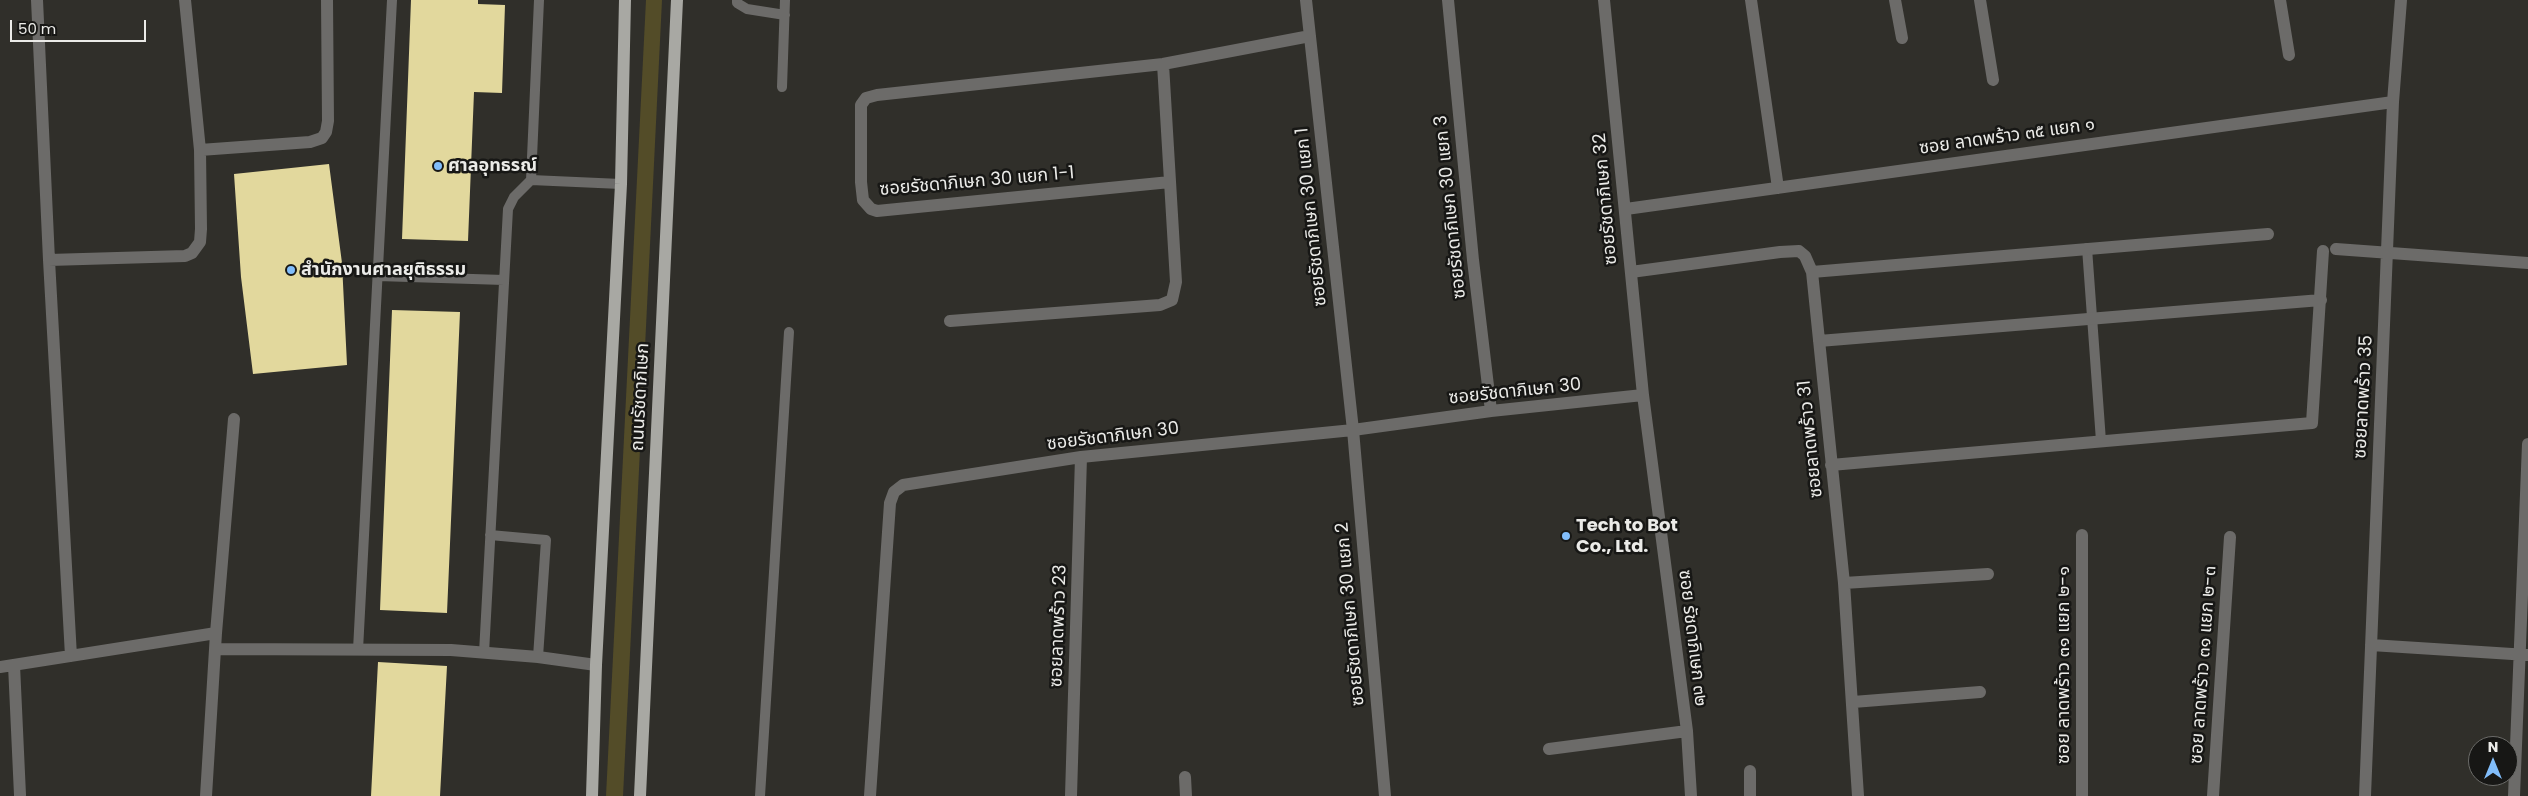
<!DOCTYPE html>
<meta charset="utf-8">
<style>
body{margin:0}
#map{position:relative;width:2528px;height:796px;overflow:hidden;background:#302f2a;font-family:Poppins,sans-serif}
canvas{display:block}
.north{position:absolute;left:2468px;top:736px;width:50px;height:50px;box-sizing:border-box;background:#171715;border:1px solid #6c6c69;border-radius:50%;rotate:0deg;font-size:14px;font-weight:700;line-height:20px;text-align:center;color:#ebebe8}
.north::after{content:'';display:block;margin:auto;width:18px;height:22px;background:#81bdfa;clip-path:polygon(50% 0,100% 100%,50% 72%,0 100%)}
.scale{position:absolute;left:10px;top:20px;width:136px;height:22px;box-sizing:border-box;border:2px solid #ebebe8;border-top:0;padding-left:6px;font-size:15px;line-height:18px;white-space:nowrap;color:#ebebe8;-webkit-text-stroke:4px #171715;paint-order:stroke}
</style>
<div id="map">
<canvas width="2528" height="796"></canvas>
<div class="north">N</div>
<div class="scale">50 m</div>
</div>
<script>
const ctx = document.querySelector('canvas').getContext('2d');
ctx.lineJoin = 'round';
function paint(path, color) {
  ctx.fillStyle = color;
  ctx.fill(path, 'evenodd');
}
function shape(rows) {
  const path = new Path2D();
  for (const r of rows) {
    path.moveTo(r[0], r[1]);
    for (let i = 2; i < r.length; i += 2) path.lineTo(r[i], r[i + 1]);
  }
  return path;
}
function trace(path, color, width, dash) {
  ctx.strokeStyle = color;
  ctx.lineWidth = width;
  ctx.lineCap = dash ? 'butt' : 'round';
  ctx.setLineDash(dash || []);
  ctx.stroke(path);
}
function write(font, color, halo, rows, align = 'center') {
  ctx.font = font + ' Poppins,"Noto Sans Thai",sans-serif';
  ctx.lineWidth = 5;
  ctx.setLineDash([]);
  ctx.textBaseline = 'middle';
  ctx.strokeStyle = halo;
  ctx.fillStyle = color;
  for (const [text, x, y, turn = 0] of rows) {
    ctx.save();
    ctx.translate(x, y);
    ctx.rotate((+turn || 0) * Math.PI / 180);
    ctx.textAlign = isNaN(turn) ? turn : align;
    if (halo) ctx.strokeText(text, 0, 0);
    ctx.fillText(text, 0, 0);
    ctx.restore();
  }
}
const green = shape([
 [646,0,662,0,623,796,606,796]
]);
const building = shape([
 [411,0,478,0,478,4,505,5,502,93,474,92,468,241,402,239],
 [329,164,342,263,347,365,253,374,241,277,234,174],
 [392,310,460,312,447,613,380,610],
 [378,662,447,666,440,796,371,796]
]);
const service = shape([
 [737,0,737,3,747,9,785,15],
 [782,87,785,0],
 [531,180,621,184],
 [2087,248,2101,441],
 [378,276,504,280],
 [490,535,546,540,538,657],
 [358,650,392,0],
 [484,653,508,209,514,197,531,180,539,0],
 [760,796,789,332]
]);
const minor = shape([
 [37,0,49,260,71,656],
 [185,0,200,150,310,142,322,138,326,132,328,121,327,0],
 [1306,0,1353,430,1385,796],
 [1448,0,1473,260,1491,411],
 [1604,0,1643,395,1687,731,1691,796],
 [1751,0,1778,188],
 [1895,0,1902,38],
 [1980,0,1993,80],
 [2280,0,2289,55],
 [1170,182,877,211,871,209,863,200,861,182,861,105,866,98,877,95,1163,64,1310,36],
 [1626,209,2393,102],
 [2336,249,2528,263],
 [49,260,185,256,192,253,200,242,201,229,200,150],
 [1631,272,1780,252,1799,251,1805,256,1812,272,1844,583,1858,796],
 [1812,272,2268,234],
 [950,321,1160,305,1172,300,1176,282,1163,64],
 [1819,341,2321,300],
 [1831,465,2312,423,2323,251],
 [1844,583,1988,574],
 [2371,645,2528,655],
 [215,649,451,650,538,657,596,665],
 [14,665,20,795],
 [0,667,216,633],
 [1853,702,1980,692],
 [1549,749,1687,731],
 [1750,771,1750,796],
 [1185,777,1186,796],
 [206,796,216,633,234,419],
 [870,796,890,503,894,492,903,485,1081,457,1353,430,1491,411,1643,395],
 [1071,796,1081,457],
 [2082,796,2082,535],
 [2213,796,2230,537],
 [2365,796,2393,102,2401,0],
 [2514,796,2528,444]
]);
const primary = shape([
 [592,796,596,665,621,184,625,0],
 [640,796,677,0]
]);
const markers = [
 [438,166,5,"#81bdfa"],
 [291,270,5,"#81bdfa"],
 [1566,536,5,"#81bdfa"]
];
const streetNames = [
 ["ซอย ลาดพร้าว ๓๕ แยก ๑",2007,137,-8],
 ["ซอยรัชดาภิเษก 30 แยก 1-1",977,182,-5],
 ["ซอยรัชดาภิเษก 32",1606,199,-95],
 ["ซอยรัชดาภิเษก 30 แยก 3",1451,207,-96],
 ["ซอยรัชดาภิเษก 30 แยก 1",1312,217,-96],
 ["ซอยรัชดาภิเษก 30",1515,392,-6],
 ["ถนนรัชดาภิเษก",641,397,-87],
 ["ซอยลาดพร้าว 35",2364,397,-87],
 ["ซอยรัชดาภิเษก 30",1113,437,-7],
 ["ซอยลาดพร้าว 31",1811,439,-96],
 ["ซอยรัชดาภิเษก 30 แยก 2",1351,614,-95],
 ["ซอยลาดพร้าว 23",1059,626,-88],
 ["ซอย รัชดาภิเษก ๓๒",1692,638,83],
 ["ซอย ลาดพร้าว ๓๑ แยก ๒-๑",2064,665,-90],
 ["ซอย ลาดพร้าว ๓๑ แยก ๒-๓",2204,665,-86]
];
const poiNames = [
 ["ศาลอุทธรณ์",448,166],
 ["สำนักงานศาลยุติธรรม",301,270],
 ["Tech to Bot",1576,526],
 ["Co., Ltd.",1576,547]
];
paint(green, '#534c28');
paint(building, '#e2d89d');
trace(service, '#6c6b69', 10);
trace(minor, '#6c6b69', 12);
trace(primary, '#a8a8a3', 12);
for (const [x, y, r, color] of markers) {
  const dot = new Path2D();
  dot.arc(x, y, r, 0, 2 * Math.PI);
  ctx.fillStyle = color;
  ctx.fill(dot);
  trace(dot, '#171715', 2);
}
write('18px', '#ebebe8', '#171715', streetNames);
write('bold 18px', '#ebebe8', '#171715', poiNames, 'left');
</script>
